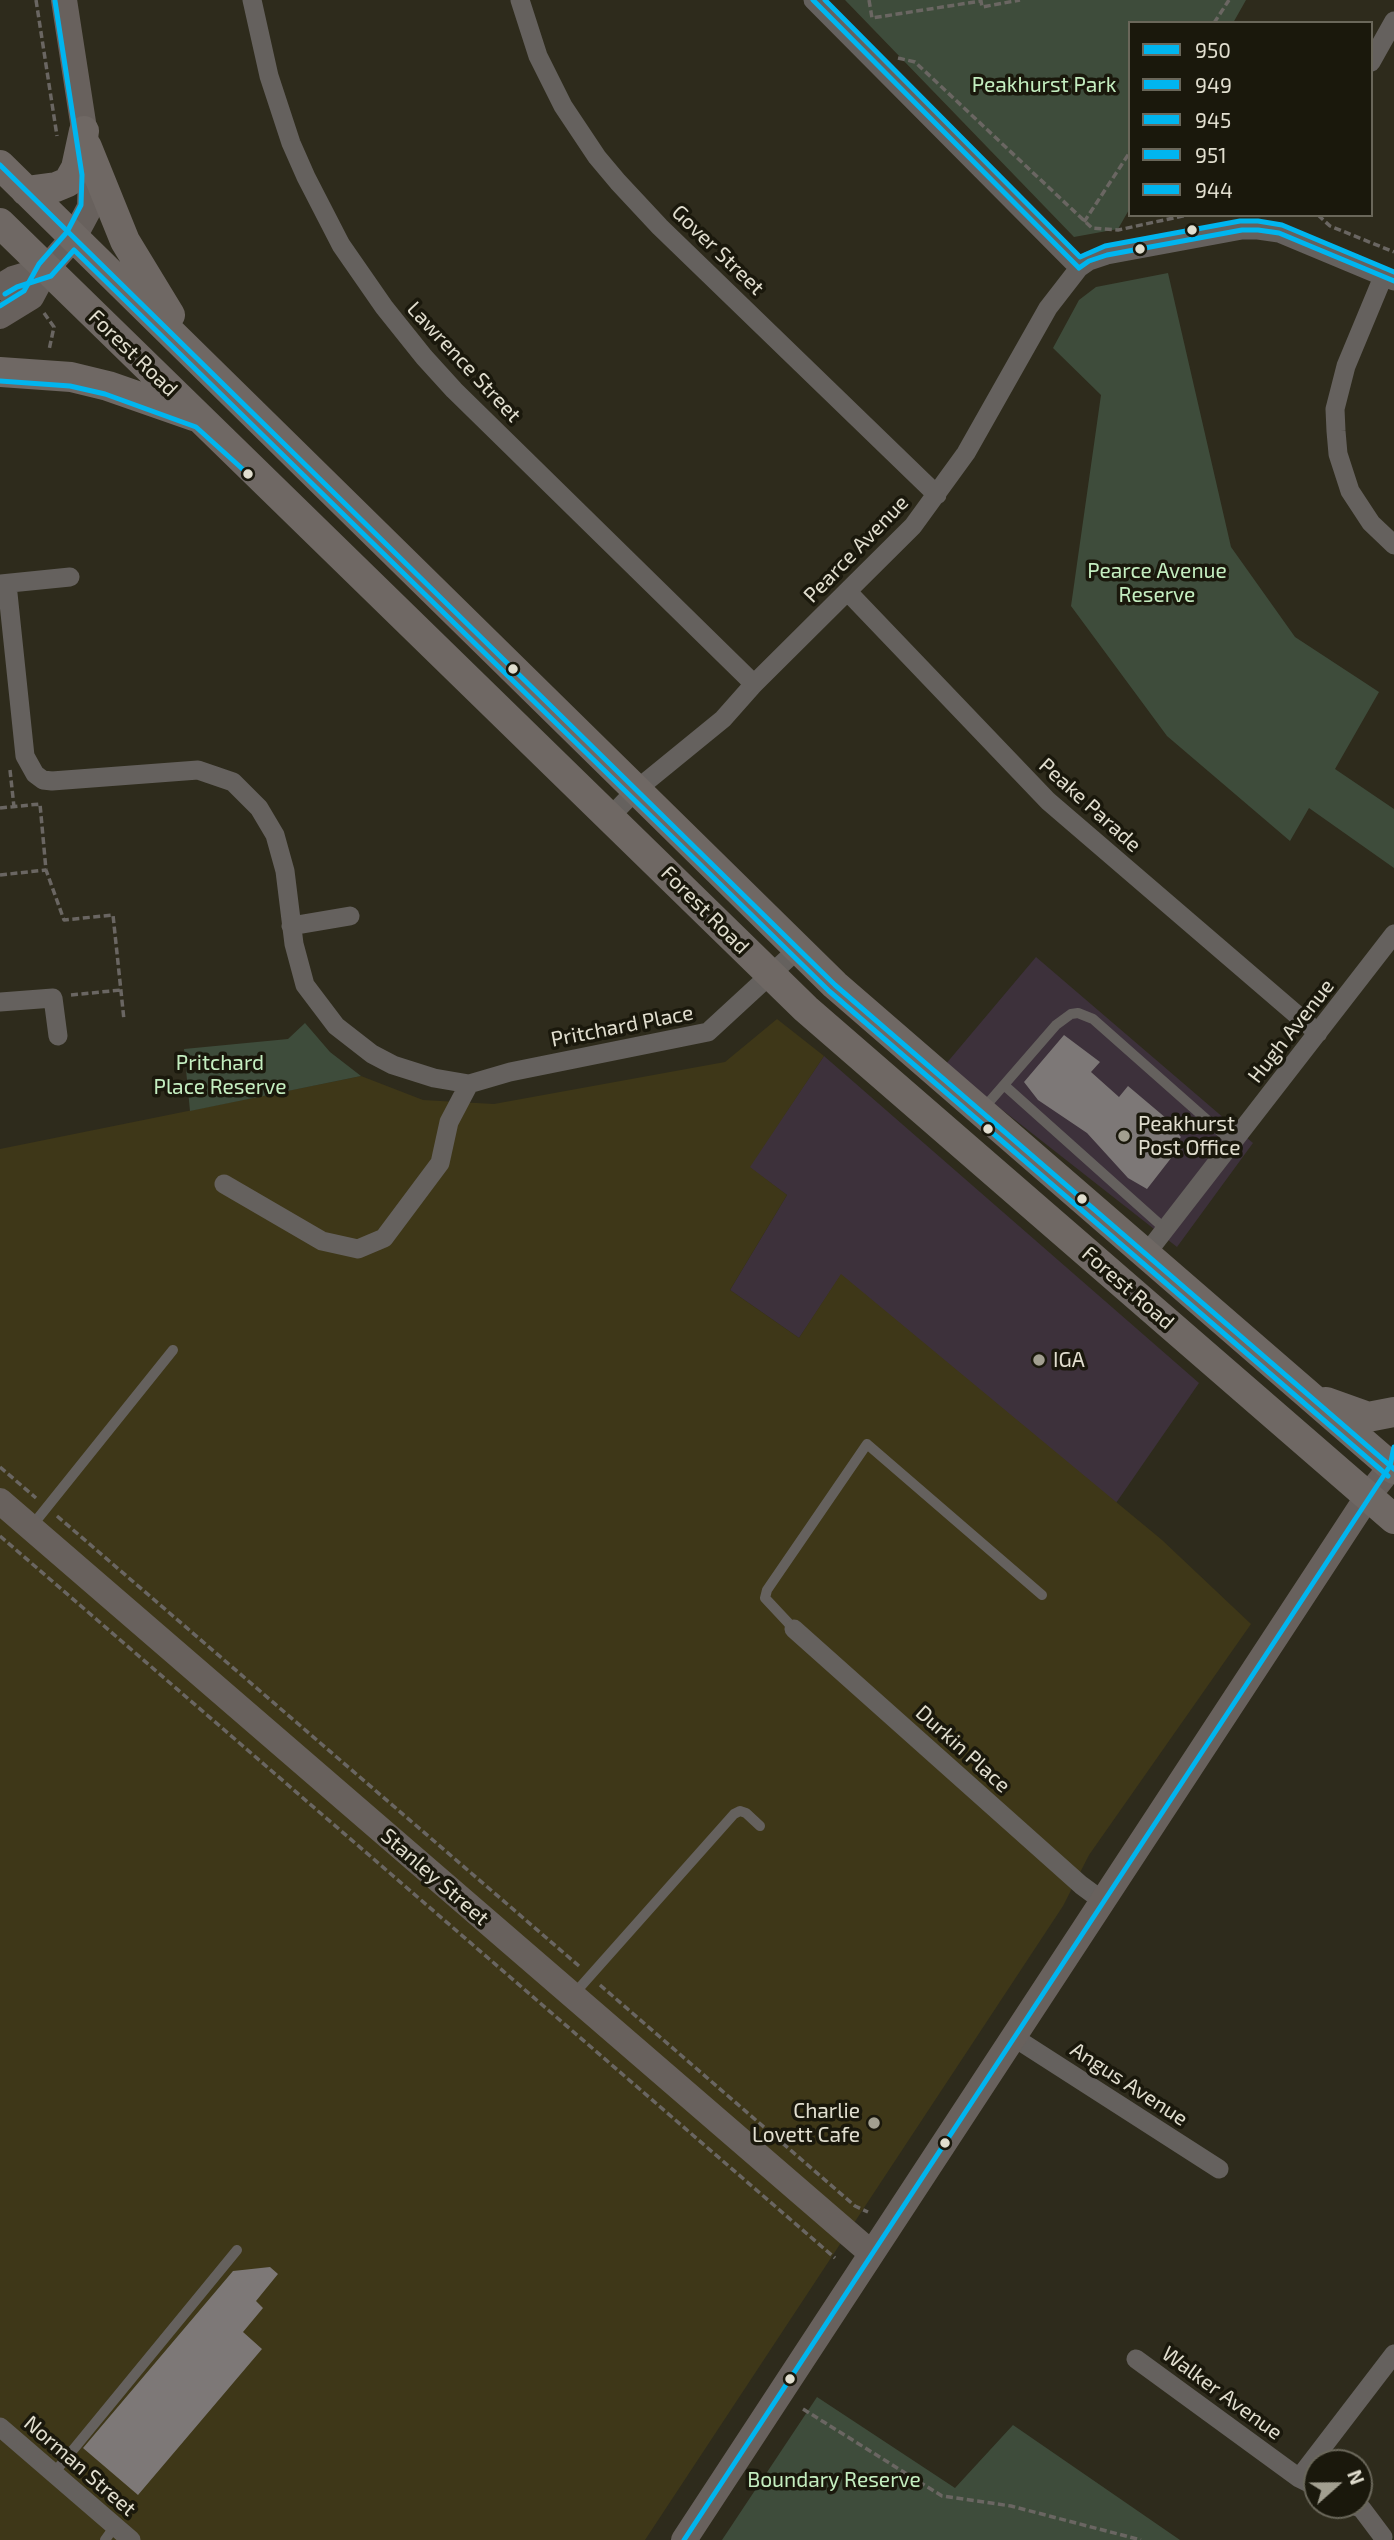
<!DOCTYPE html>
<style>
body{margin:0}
#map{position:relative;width:1394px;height:2540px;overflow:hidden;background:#2e2b1c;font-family:"Exo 2",sans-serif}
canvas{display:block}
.legend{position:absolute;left:1128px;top:21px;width:245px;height:196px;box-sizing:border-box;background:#1a180c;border:2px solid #6a675a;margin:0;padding:9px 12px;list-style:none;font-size:21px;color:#e1decf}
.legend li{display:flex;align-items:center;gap:14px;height:35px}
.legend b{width:35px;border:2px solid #6a675a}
.north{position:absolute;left:1303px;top:2449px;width:70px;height:70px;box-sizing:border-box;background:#1a180c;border:2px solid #6a675a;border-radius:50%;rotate:69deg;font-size:19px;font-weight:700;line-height:28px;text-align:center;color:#e1decf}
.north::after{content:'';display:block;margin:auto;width:24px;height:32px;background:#a29f90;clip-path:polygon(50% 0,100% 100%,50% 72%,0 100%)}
</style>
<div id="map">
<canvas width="1394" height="2540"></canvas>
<ul class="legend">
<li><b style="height:9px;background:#00b5ef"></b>950</li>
<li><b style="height:9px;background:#00b5ef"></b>949</li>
<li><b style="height:9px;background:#00b5ef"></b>945</li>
<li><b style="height:9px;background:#00b5ef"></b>951</li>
<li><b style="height:9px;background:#00b5ef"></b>944</li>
</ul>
<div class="north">N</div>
</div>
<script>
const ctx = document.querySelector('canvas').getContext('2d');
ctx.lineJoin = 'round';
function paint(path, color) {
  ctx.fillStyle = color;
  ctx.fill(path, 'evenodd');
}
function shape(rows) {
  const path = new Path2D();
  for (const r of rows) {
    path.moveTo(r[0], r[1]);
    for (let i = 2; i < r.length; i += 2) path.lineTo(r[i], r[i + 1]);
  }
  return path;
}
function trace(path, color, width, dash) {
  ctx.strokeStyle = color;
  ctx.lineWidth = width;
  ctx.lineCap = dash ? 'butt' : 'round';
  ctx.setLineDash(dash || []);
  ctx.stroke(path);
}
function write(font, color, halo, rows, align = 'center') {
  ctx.font = font + ' "Exo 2",sans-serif';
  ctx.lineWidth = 7;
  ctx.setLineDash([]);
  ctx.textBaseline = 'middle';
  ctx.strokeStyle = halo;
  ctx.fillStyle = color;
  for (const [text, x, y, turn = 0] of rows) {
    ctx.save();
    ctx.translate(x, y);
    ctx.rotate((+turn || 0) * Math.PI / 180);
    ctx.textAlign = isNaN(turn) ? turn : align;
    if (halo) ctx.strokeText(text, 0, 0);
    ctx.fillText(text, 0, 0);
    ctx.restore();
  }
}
const commercial = shape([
 [1036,957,1253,1143,1177,1247,945,1065],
 [824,1056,1199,1383,1116,1503,841,1275,799,1338,730,1290,787,1195,749,1167]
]);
const built = shape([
 [777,1019,824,1056,750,1167,787,1195,730,1290,799,1338,841,1274,1162,1540,1251,1624,1089,1855,1063,1906,645,2540,0,2540,0,1149,361,1076,423,1100,494,1104,725,1062]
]);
const green = shape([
 [845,0,1246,0,1233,23,1130,23,1130,208,1118,229,1074,237],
 [1168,273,1231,547,1295,637,1379,692,1335,769,1394,809,1394,868,1309,808,1290,841,1167,736,1071,606,1101,395,1053,348,1079,300,1096,287],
 [305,1023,330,1052,361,1076,190,1111,184,1049,288,1039],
 [817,2397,955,2488,1013,2425,1180,2540,722,2540]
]);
const building = shape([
 [1064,1035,1100,1062,1091,1072,1119,1097,1128,1086,1173,1124,1171,1126,1181,1137,1170,1149,1175,1153,1147,1189,1128,1178,1087,1133,1038,1100,1024,1082],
 [270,2267,278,2274,256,2301,263,2308,243,2332,262,2349,138,2495,83,2448,233,2271]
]);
const path = shape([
 [36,0,57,136],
 [869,0,872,18,981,1,982,7,1020,0],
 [1214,23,1229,0],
 [898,58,915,62,1092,228,1118,230,1187,215],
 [1318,215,1330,226,1394,252],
 [1084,222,1130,152],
 [44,313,54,327,49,350],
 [10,770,14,807],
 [0,808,40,804,46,870,64,920,113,915,124,1020],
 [0,875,46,870],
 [71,995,121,990],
 [0,1467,36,1498],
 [57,1516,579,1966],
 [0,1536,835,2258],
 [600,1985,855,2206,868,2212],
 [803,2409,942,2496,1011,2506,1141,2540]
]);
const lane = shape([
 [1004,1085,1165,1229],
 [983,1109,1056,1025,1071,1014,1078,1013,1093,1019,1232,1142],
 [31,1527,173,1350],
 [794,1629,765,1598,767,1590,867,1444,1042,1595],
 [574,1994,734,1814,740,1811,746,1813,760,1826],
 [54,2473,237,2250],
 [105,2540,115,2526]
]);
const street = shape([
 [252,0,269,76,291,143,306,177,341,245,384,307,424,357,454,390,754,684],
 [520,0,538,56,563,106,597,157,618,182,660,227,937,495],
 [813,0,1079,268],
 [1371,62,1394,21],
 [1383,277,1346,366,1335,409,1336,431,1338,454,1350,491,1371,523,1394,545],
 [0,584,70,577],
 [7,584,25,756,35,774,43,780,52,781,198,770,233,782,259,808,275,835,285,871,294,944,305,985,336,1026,372,1054,393,1065,434,1078,469,1084,510,1072,708,1032,797,950],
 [848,592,1048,801,1318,1033],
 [610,817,636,790,723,719,754,684,913,526,966,453,1048,308,1079,268,1089,261,1107,255,1242,230,1258,230,1279,233,1394,281],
 [291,926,350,916],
 [0,1002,53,998,58,1036],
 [224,1184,322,1241,358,1249,384,1238,440,1163,449,1122,469,1084],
 [1146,1254,1394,934],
 [794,1629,1081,1885,1104,1902],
 [1015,2038,1219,2169],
 [1136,2359,1299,2478,1317,2487],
 [0,2427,131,2540],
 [1299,2478,1394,2354],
 [1354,2505,1362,2509,1383,2537]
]);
const secondary = shape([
 [0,287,13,279,46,269],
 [0,316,31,297,46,269,74,237,90,207,91,174,64,0],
 [0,1501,871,2253],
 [684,2540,1368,1496,1394,1463]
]);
const primary = shape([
 [87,147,125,241,170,315],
 [0,165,835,985,1394,1469],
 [26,191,56,187,68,182,76,168,84,131],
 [0,223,806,1009,1394,1519],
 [0,372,71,377,108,386,194,416],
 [1326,1402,1368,1417,1394,1412]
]);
const bus1 = shape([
 [0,165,835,985,1394,1469]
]);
const bus2 = shape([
 [5,294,17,287,51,276,74,250,829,991,1388,1476],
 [0,381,70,386,105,394,196,427,248,474]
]);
const bus3 = shape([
 [684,2540,1390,1466,1394,1447]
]);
const bus4 = shape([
 [813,0,1079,268],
 [1079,268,1089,261,1107,255,1242,230,1258,230,1279,233,1394,281]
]);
const bus5 = shape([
 [825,0,1080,257,1105,246,1240,221,1258,221,1282,225,1394,272],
 [0,306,24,291,39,264,67,232,81,205,82,175,55,1]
]);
const markers = [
 [1192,230,6,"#e1decf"],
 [1140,249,6,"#e1decf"],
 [248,474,6,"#e1decf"],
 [513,669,6,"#e1decf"],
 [988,1129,6,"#e1decf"],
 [1124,1136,7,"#a29f90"],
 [1082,1199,6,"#e1decf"],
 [1039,1360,7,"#a29f90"],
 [874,2123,7,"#a29f90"],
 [945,2143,6,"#e1decf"],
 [790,2379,6,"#e1decf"]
];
const parkNames = [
 ["Peakhurst Park",1044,85],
 ["Pearce Avenue",1157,571],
 ["Reserve",1157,595],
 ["Pritchard",220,1063],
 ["Place Reserve",220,1087],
 ["Boundary Reserve",834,2480]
];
const streetNames = [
 ["Gover Street",718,250,44],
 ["Forest Road",133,353,44],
 ["Lawrence Street",464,362,47],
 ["Pearce Avenue",856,549,-46],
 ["Peake Parade",1090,805,42],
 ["Forest Road",705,910,45],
 ["Pritchard Place",622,1026,-11],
 ["Hugh Avenue",1291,1031,-52],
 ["Forest Road",1128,1288,41],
 ["Durkin Place",963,1749,42],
 ["Stanley Street",435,1877,41],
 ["Angus Avenue",1129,2084,33],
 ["Walker Avenue",1222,2393,36],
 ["Norman Street",80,2466,41]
];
const poiNames = [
 ["Peakhurst",1138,1124],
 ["Post Office",1138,1148],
 ["IGA",1053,1360],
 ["Charlie",860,2111,"right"],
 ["Lovett Cafe",860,2135,"right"]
];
paint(commercial, '#3d313b');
paint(built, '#3e3718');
paint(green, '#3e4c3b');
paint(building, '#7d7877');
trace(path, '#6a6662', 3.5, [7, 3.5]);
trace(lane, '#65615e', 10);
trace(street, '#65615e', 19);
trace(secondary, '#68615d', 26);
trace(primary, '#6f6864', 30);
trace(bus1, '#00b5ef', 5);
trace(bus2, '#00b5ef', 5);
trace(bus3, '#00b5ef', 5);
trace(bus4, '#00b5ef', 5);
trace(bus5, '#00b5ef', 5);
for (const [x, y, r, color] of markers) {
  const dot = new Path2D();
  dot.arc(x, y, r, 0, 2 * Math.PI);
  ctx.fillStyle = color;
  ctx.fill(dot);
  trace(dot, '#1a180c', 2.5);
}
write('21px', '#c4eec0', '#1a180c', parkNames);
write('21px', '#e1decf', '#1a180c', streetNames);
write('21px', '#e1decf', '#1a180c', poiNames, 'left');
</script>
